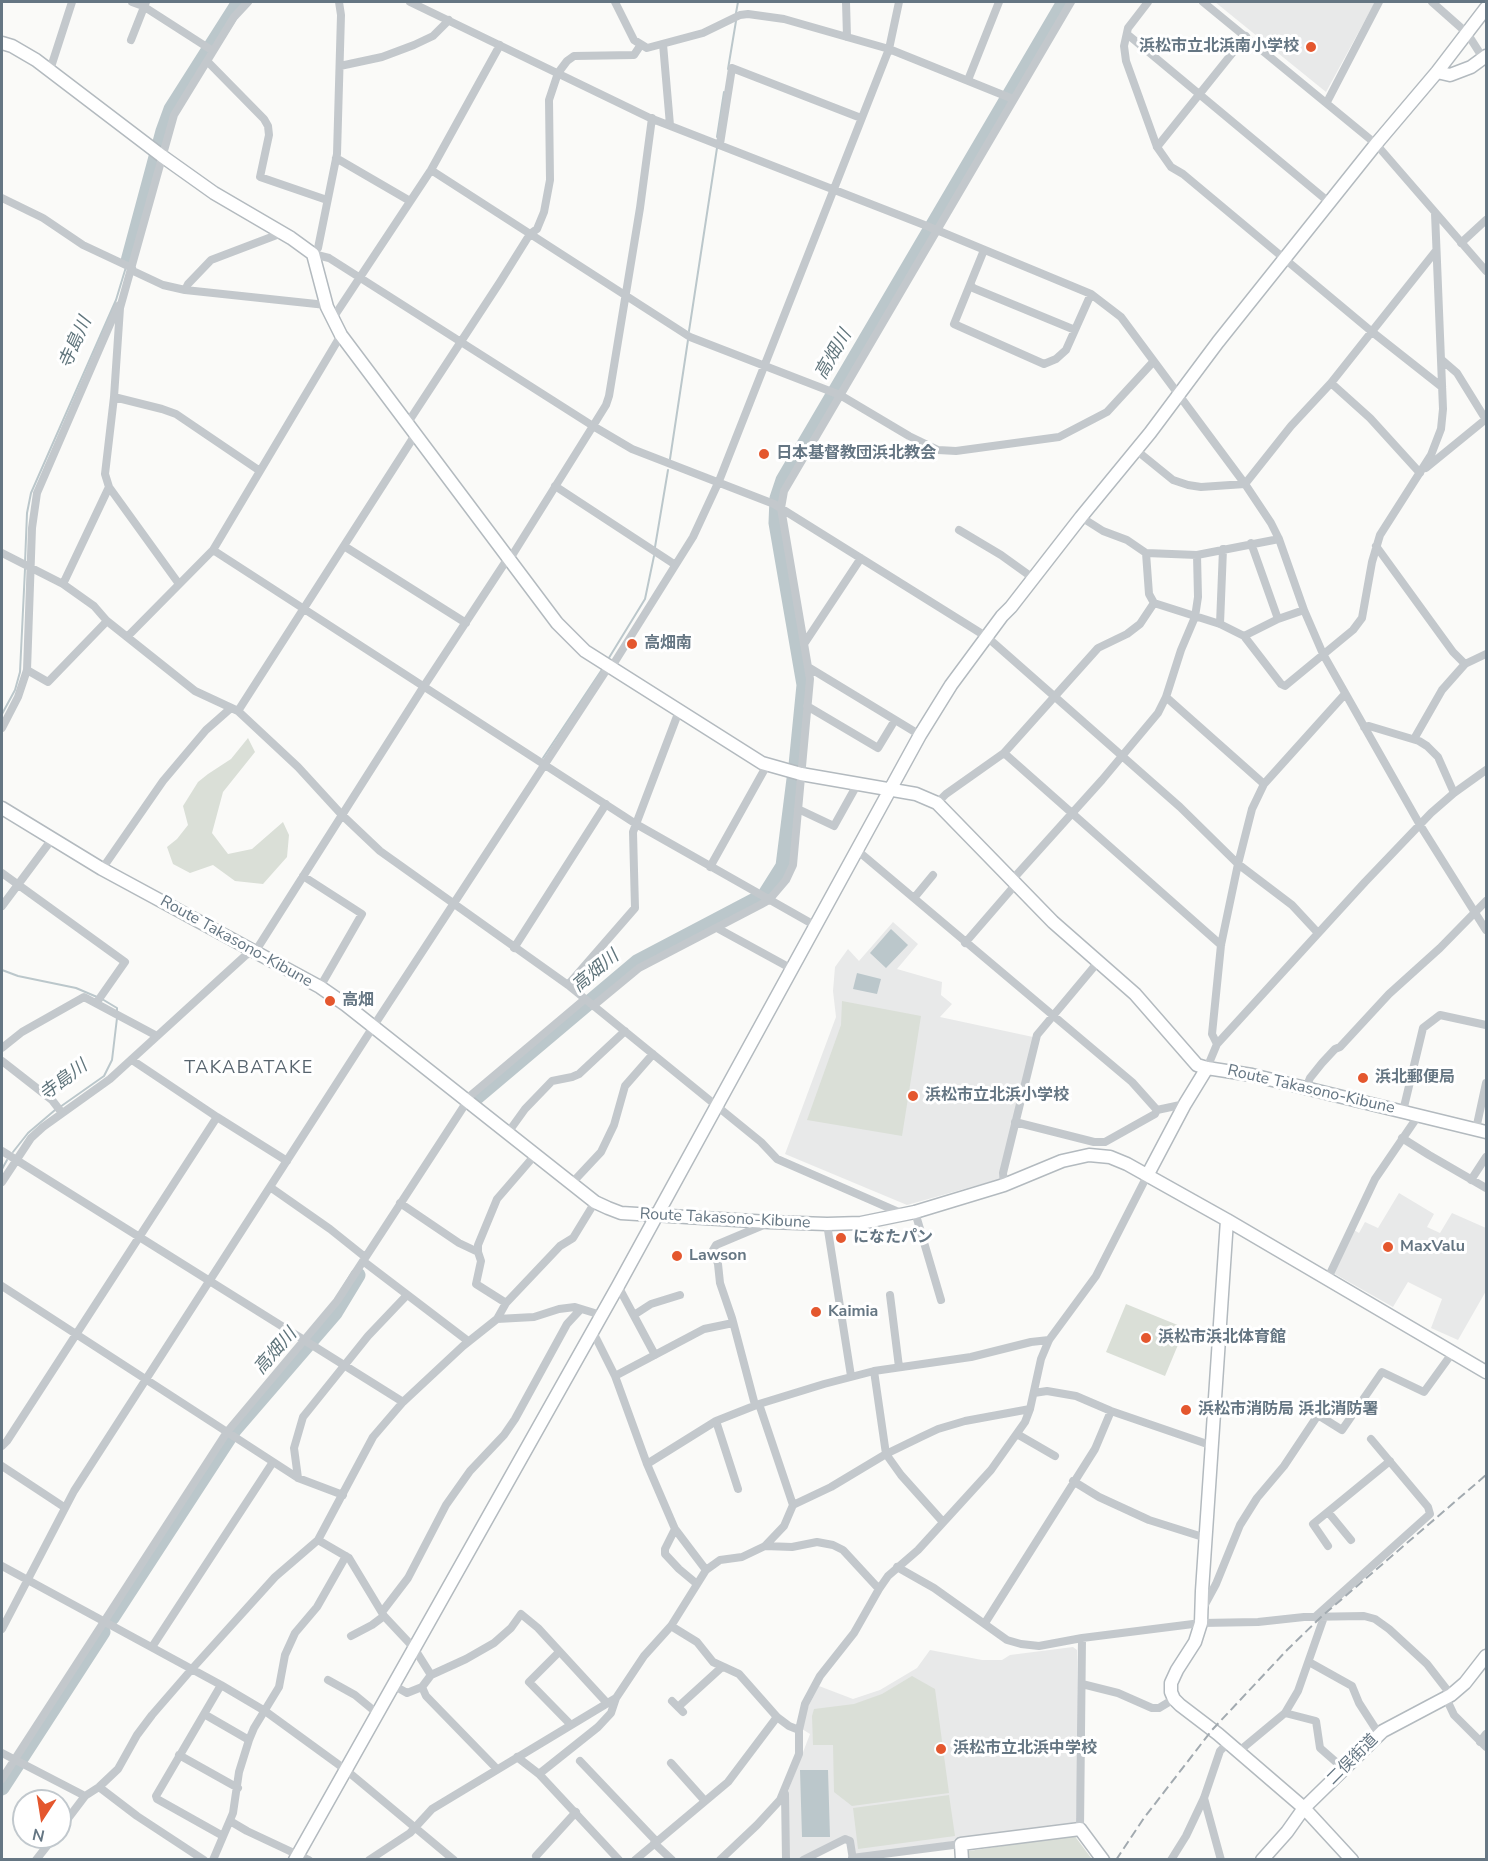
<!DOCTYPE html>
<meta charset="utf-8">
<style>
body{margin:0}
#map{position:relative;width:1488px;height:1861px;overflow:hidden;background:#fafaf8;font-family:"Nunito Sans",sans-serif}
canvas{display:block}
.frame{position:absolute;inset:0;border:3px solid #657683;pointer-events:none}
.north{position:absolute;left:12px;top:1789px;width:60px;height:60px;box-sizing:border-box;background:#fff;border:2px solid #c1c8cd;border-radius:50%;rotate:192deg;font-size:16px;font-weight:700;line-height:24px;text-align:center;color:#657683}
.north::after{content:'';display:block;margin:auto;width:21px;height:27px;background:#e4572e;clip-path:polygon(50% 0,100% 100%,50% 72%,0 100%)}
</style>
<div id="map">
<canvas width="1488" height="1861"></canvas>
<div class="frame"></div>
<div class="north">N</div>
</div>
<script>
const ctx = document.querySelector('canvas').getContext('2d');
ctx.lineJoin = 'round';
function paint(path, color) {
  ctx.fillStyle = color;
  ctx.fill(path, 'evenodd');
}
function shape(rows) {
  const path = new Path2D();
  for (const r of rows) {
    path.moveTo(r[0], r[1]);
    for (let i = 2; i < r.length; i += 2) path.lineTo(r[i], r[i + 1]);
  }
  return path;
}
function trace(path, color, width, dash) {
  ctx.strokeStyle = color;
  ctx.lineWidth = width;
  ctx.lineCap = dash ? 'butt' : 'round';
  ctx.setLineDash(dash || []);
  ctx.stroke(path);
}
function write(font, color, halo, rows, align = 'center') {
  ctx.font = font + ' "Nunito Sans","Noto Sans JP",sans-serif';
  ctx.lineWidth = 6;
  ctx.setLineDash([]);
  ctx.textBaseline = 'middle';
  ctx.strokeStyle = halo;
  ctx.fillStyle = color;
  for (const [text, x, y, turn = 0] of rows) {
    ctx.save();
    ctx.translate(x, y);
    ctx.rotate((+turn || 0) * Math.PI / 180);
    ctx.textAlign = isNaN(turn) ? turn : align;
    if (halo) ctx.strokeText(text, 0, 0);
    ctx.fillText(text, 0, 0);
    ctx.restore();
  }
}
const built = shape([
 [1215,2,1375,2,1326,92],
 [893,922,918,944,897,969,942,982,941,995,952,1004,940,1017,1033,1037,1000,1179,907,1205,785,1154,836,1017,833,991,835,967,848,949,859,961],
 [1399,1193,1434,1214,1427,1227,1440,1233,1452,1213,1486,1228,1486,1291,1458,1340,1431,1328,1442,1299,1408,1282,1393,1307,1333,1273,1354,1230,1359,1233,1365,1222,1378,1228],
 [1073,1647,1077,1650,1078,1765,1076,1824,856,1855,854,1852,853,1839,845,1836,799,1859,789,1859,787,1794,810,1734,802,1729,806,1711,819,1686,853,1699,880,1690,917,1668,930,1650,982,1660,1002,1660,1010,1655]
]);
const green = shape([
 [248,738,255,752,223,792,212,833,228,854,252,849,283,822,289,835,287,857,263,884,235,881,213,865,190,873,173,864,167,847,177,839,188,825,183,806,198,782,208,774,231,759],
 [842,1001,921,1016,902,1136,807,1120,841,1025],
 [1126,1304,1185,1328,1165,1376,1106,1352],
 [912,1676,935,1689,949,1793,852,1806,834,1792,833,1745,813,1745,812,1716,814,1709,854,1704,882,1694],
 [949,1795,955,1836,858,1849,853,1808],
 [1074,1835,1092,1859,969,1859,969,1851]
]);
const water = shape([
 [891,929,908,945,886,968,870,953],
 [857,973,881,979,877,994,853,989],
 [800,1770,828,1770,830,1837,802,1837]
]);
const stream = shape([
 [736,13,738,2],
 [728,69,736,21],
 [717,137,724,92],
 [689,331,717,148],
 [670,459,688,340],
 [655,547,668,470],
 [25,563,27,513,31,493,116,300,126,267],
 [607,661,645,599,654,556],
 [2,714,15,690,20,672,25,569],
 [543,758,603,668],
 [2,970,18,976,76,988,97,997],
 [102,999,117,1008,117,1012],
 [60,1107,104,1076,112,1060,117,1018],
 [13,1152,28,1133,55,1110],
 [2,1169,7,1160]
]);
const river = shape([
 [128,261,163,131,171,109,239,2],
 [796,765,804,685,776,523,777,498,783,480,1064,2],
 [766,893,783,866,794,779],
 [477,1097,637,962,755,900],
 [112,1618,235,1429,335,1313,358,1275],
 [2,1788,103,1632]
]);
const street = shape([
 [132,2,143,6,213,51],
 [339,2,341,15,337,154,318,248,313,254,329,258,593,426,632,449,774,504,987,637,1180,807,1238,864,1292,905,1318,933],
 [410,2,650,118,927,226,1091,294,1121,317,1245,484,1271,523,1279,539,1304,610,1323,654,1420,825,1486,930],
 [615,2,634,40,647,48,703,33,740,15,748,14,784,19,889,49,1013,99],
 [846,2,847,37],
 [1148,2,1128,28,1124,46,1126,61,1157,147,1171,167,1183,174,1371,331,1442,387],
 [1203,2,1376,144,1486,271],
 [1432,2,1467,33,1483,58],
 [1127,34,1330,203],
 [131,40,146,2],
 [663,44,670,125],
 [207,61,264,119,268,126,269,135,260,177,327,200],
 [340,66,382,57,414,45,433,36,449,20],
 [50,70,72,2],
 [968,80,999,2],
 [1327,102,1379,2],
 [720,144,732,68,861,118],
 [1157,147,1246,36],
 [336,158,410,201],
 [431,170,690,337,840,395,909,436,938,450,956,451,1059,437,1107,412,1153,362],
 [2,198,43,218,83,245,132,268],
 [1461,243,1486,220],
 [984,250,954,324,1044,364,1056,359,1066,350,1091,294],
 [131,270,163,285,185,290,188,284,211,260,282,233],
 [971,285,973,288,1075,330],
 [185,290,326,305],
 [333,318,431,170,500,45],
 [1442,360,1457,373,1486,420],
 [1331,383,1370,418,1420,473],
 [114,397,162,409,176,414,260,471],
 [407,424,500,282,530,234,537,229,544,212,550,180,549,100,558,73,567,61,574,56,634,55,640,46],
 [1136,450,1173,480,1188,485,1201,487,1245,484,1291,426,1331,383,1435,252],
 [1426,468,1486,419],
 [555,486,674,564],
 [1081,517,1103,531,1127,540,1146,553,1197,555,1279,539],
 [959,530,1001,555,1033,578],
 [1251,543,1278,619],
 [344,546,466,623],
 [1376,546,1453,652,1465,664],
 [213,550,636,824,816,926],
 [2,553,63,584,94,606,107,621,195,691,238,711,298,767,342,815,380,851,568,985,761,1142,777,1159,903,1214],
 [1146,553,1149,594,1154,603],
 [63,584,109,487],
 [179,584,109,487,105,474,114,397,120,308,174,115,234,17,248,2],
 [1220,624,1223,549],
 [128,636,213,550,341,335],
 [1244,636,1278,619,1304,610],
 [804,644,861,558],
 [808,667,920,735],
 [611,668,693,537,719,481,889,49,899,2],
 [27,670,48,682,107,621],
 [1166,697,1264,784],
 [807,706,878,748,895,720],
 [238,711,415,435],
 [1364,727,1369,726,1419,741,1427,746,1438,757,1454,793],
 [2,728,18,697,27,670,32,528,37,493,118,306],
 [1414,739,1442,690,1465,664,1486,654],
 [1004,753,1221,945],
 [937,803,946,794,1004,753,1098,648,1127,634,1140,624,1154,603,1220,624,1244,636,1281,684,1285,686,1353,630,1362,618,1372,562,1380,535,1431,455,1441,429,1443,409,1435,213],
 [798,809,834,826,858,783],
 [858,851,1132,1082,1157,1110],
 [710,867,767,765],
 [102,869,163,781,206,730,231,708],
 [2,873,125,962,97,1002],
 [303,876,362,914,320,987],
 [1012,880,1102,780,1158,713,1166,697,1181,650,1195,617,1198,597,1197,555],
 [914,898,933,875],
 [2,906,52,839],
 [717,928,792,969],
 [965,943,1016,884],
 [514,948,606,804],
 [568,985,635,908,633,832,679,711],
 [593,1006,639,968,760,905,769,900,786,880,793,865,810,679,781,508,784,491,1071,2],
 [1217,1044,1212,1034,1221,945,1238,864,1252,809,1264,784,1345,694],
 [2,1048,22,1032,84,997,157,1036],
 [2,1061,52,1100,62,1113],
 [1207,1068,1217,1044,1365,882,1431,813,1454,793,1486,770],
 [1306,1088,1310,1078,1322,1063,1335,1049,1340,1047,1389,994,1440,948,1486,901],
 [464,1101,585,999],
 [1403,1111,1423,1028,1440,1015,1486,1025],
 [217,1117,287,1161],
 [1015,1122,1094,1142,1105,1142,1155,1114,1157,1110,1185,1104],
 [1476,1129,1486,1083],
 [507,1134,525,1109,552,1081,572,1077,579,1074,625,1031],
 [1402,1138,1429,1155,1486,1188],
 [2,1151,403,1402],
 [1471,1180,1486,1157],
 [2,1182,31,1138,43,1127,110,1079,246,955,255,952,424,686,508,558,513,554,593,426,606,405,609,396,640,208,652,118],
 [571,1184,601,1152,614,1125,625,1086,653,1054],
 [1004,1185,1003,1173,1037,1035,1098,962],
 [270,1187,330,1229,365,1257],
 [400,1203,459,1243,478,1252,478,1245,497,1199,535,1155],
 [915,1212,941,1300],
 [827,1224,851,1376],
 [478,1252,481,1261,476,1284,506,1303],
 [363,1261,468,1341],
 [1328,1278,1375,1179,1418,1116],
 [2,1286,298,1478,343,1495],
 [618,1286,655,1355],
 [890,1295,899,1367],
 [634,1315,651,1304,680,1295],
 [497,1319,534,1317,559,1309,575,1307,601,1315],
 [874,1371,886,1454,901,1475,943,1522],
 [615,1376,704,1329,733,1323],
 [1034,1393,1047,1391,1076,1396,1111,1411,1213,1446],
 [759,1404,793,1505],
 [755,1405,732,1318,720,1283,718,1264,713,1250,716,1245,766,1224],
 [716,1421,738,1489],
 [1017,1434,1055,1456],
 [2,1446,7,1441,217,1117,132,1060],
 [647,1464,716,1421,759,1404,824,1384,874,1371,971,1357,1031,1342,1049,1340],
 [2,1466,64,1507],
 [298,1478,294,1448,303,1417,368,1336,407,1295],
 [1073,1481,1099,1497,1149,1520,1206,1538],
 [1328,1512,1351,1540],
 [675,1529,665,1549,665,1554,679,1569,697,1584],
 [318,1540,349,1558,384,1616,414,1648,431,1675],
 [765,1546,792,1547,817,1542,833,1545,843,1550,879,1589],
 [1328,1546,1313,1524,1390,1461],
 [2,1566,221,1685,265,1711,346,1770,454,1860],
 [897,1567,934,1588,1007,1640,1021,1644,1039,1646,1082,1638],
 [706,1570,720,1560,742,1557,765,1546,784,1526,793,1505,831,1487,886,1454,921,1437,938,1429,965,1421,1030,1409,1041,1359,1049,1340,1096,1276,1148,1174],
 [1203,1608,1216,1584,1240,1525,1257,1498,1284,1466,1318,1415,1342,1430,1382,1372,1424,1392,1453,1352],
 [382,1612,408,1578,446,1505,470,1471,504,1435,515,1419,567,1324,580,1310],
 [1315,1617,1430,1514,1428,1507,1371,1439],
 [985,1623,1095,1449,1111,1411],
 [671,1626,697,1642,713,1662,739,1674,777,1717,789,1726,799,1730],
 [2,1629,74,1491,373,1027,609,666],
 [351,1636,372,1625,384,1616],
 [152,1647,273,1462],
 [559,1652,529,1682,571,1725],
 [1309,1662,1352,1686,1359,1703,1379,1734],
 [328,1680,355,1695,378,1714],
 [1082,1684,1118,1693,1152,1708,1159,1708,1174,1699],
 [221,1685,156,1796,157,1799,223,1836],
 [393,1685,407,1693,422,1687,431,1675,466,1659,494,1643,511,1628,521,1614,538,1628,607,1703],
 [422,1687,426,1696,497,1769],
 [1446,1698,1454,1715,1486,1747],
 [672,1701,683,1712],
 [678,1707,722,1667],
 [1285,1713,1316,1721,1320,1748,1344,1769],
 [204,1714,249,1740],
 [1480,1742,1486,1734],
 [1238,1752,1285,1713,1298,1691,1324,1617],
 [2,1753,85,1796],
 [179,1755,238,1788],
 [517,1757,539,1774,619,1860],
 [580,1761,656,1841],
 [671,1763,705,1801],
 [539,1774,598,1727,611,1713,616,1698],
 [2,1779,227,1432,337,1301,466,1103],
 [99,1787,137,1816,204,1860],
 [785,1794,786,1860],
 [1204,1798,1221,1860],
 [230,1821,247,1831,309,1860],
 [60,1829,85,1796,99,1787,118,1769,137,1735,152,1715,191,1670,275,1577,318,1540,373,1437,403,1402,463,1346,497,1319,506,1303,560,1246,573,1238,595,1202],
 [1080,1829,1082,1638,1201,1623,1258,1622,1304,1617,1364,1616,1375,1619,1389,1629,1427,1664,1451,1695],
 [654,1843,672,1860],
 [536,1856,576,1812],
 [852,1858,961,1844],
 [36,1860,54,1837],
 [213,1860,233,1813,239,1772,249,1740,254,1728,279,1687,285,1655,295,1633,317,1607,346,1556],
 [369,1860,410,1833,432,1809,616,1698,644,1656,671,1626,706,1570,675,1529,647,1464,615,1376,592,1330],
 [635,1860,728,1782,777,1717],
 [720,1860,757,1825,780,1800,799,1754,799,1730,805,1704,820,1676,854,1633,879,1589,888,1576,918,1550,991,1470,1025,1422,1030,1409],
 [803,1860,845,1839,850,1841,853,1860],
 [1171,1860,1186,1836,1204,1798,1220,1751,1228,1743]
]);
const secondary = shape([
 [2,43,12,46,36,60,162,156,214,193,291,238,313,254,327,307,341,335,557,623,585,651,762,763,801,774,916,794,937,803,1053,922,1135,994,1197,1065,1207,1068,1252,1075,1486,1132],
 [1437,72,1450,75,1471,67,1486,56],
 [2,808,102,869,320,987,346,1005,595,1202,608,1208,621,1213,769,1222,827,1224,861,1223,915,1212,1004,1185,1062,1161,1089,1155,1110,1157,1127,1164,1227,1220,1202,1591,1201,1623,1195,1642,1177,1670,1171,1683,1171,1692,1174,1699,1180,1705,1218,1734,1304,1808,1352,1860],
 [1148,1174,1185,1104,1207,1068],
 [1227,1220,1486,1372],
 [295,1860,618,1286,920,735,951,685,1002,616,1011,607,1081,517,1150,433,1218,342,1376,144,1437,72,1486,8],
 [962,1860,961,1844,1080,1829,1103,1860],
 [1262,1860,1287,1832,1304,1808,1383,1731,1451,1695,1465,1683,1486,1656]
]);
const rail = shape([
 [1116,1860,1144,1818,1212,1730,1287,1650,1321,1617,1486,1475]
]);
const markers = [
 [1311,47,6,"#e4572e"],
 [764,454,6,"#e4572e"],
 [632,644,6,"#e4572e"],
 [330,1001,6,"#e4572e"],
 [1363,1078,6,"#e4572e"],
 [913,1096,6,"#e4572e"],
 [841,1238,6,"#e4572e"],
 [1388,1247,6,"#e4572e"],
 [677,1256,6,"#e4572e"],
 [816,1312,6,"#e4572e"],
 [1146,1338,6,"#e4572e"],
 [1186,1410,6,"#e4572e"],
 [941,1749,6,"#e4572e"]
];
const poiNames = [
 ["浜松市立北浜南小学校",1299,47,"right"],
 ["日本基督教団浜北教会",776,454],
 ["高畑南",644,644],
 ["高畑",342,1001],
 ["浜北郵便局",1375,1078],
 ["浜松市立北浜小学校",925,1096],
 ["になたパン",853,1238],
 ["MaxValu",1400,1247],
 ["Lawson",689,1256],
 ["Kaimia",828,1312],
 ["浜松市浜北体育館",1158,1338],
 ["浜松市消防局 浜北消防署",1198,1410],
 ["浜松市立北浜中学校",953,1749]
];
const streetNames = [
 ["Route Takasono-Kibune",236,942,29],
 ["Route Takasono-Kibune",1311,1090,13],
 ["Route Takasono-Kibune",725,1219,3],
 ["二俣街道",1353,1760,-45]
];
const waterNames = [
 ["寺島川",76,343,-66],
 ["高畑川",834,355,-60],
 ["高畑川",596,972,-40],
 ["寺島川",64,1081,-37],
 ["高畑川",276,1352,-49]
];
const neighbourhoodNames = [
 ["TAKABATAKE",249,1069]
];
paint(built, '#e8e9e9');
paint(green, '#dadfd7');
paint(water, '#bbc7cb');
trace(stream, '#bbc7cb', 2);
trace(river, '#bbc7cb', 15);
trace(secondary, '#b3babf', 15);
trace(street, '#c3c8cc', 8);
trace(secondary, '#fff', 12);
trace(rail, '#a2aab0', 2, [9, 4.5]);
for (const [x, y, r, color] of markers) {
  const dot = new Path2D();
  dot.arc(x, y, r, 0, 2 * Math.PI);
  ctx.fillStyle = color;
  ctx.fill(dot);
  trace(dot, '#fff', 2);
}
write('bold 16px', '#657683', '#fff', poiNames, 'left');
write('16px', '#657683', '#fff', streetNames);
write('italic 18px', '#60757c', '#fff', waterNames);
ctx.letterSpacing = '1.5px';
write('18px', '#57646e', '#fff', neighbourhoodNames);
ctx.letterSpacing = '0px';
</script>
